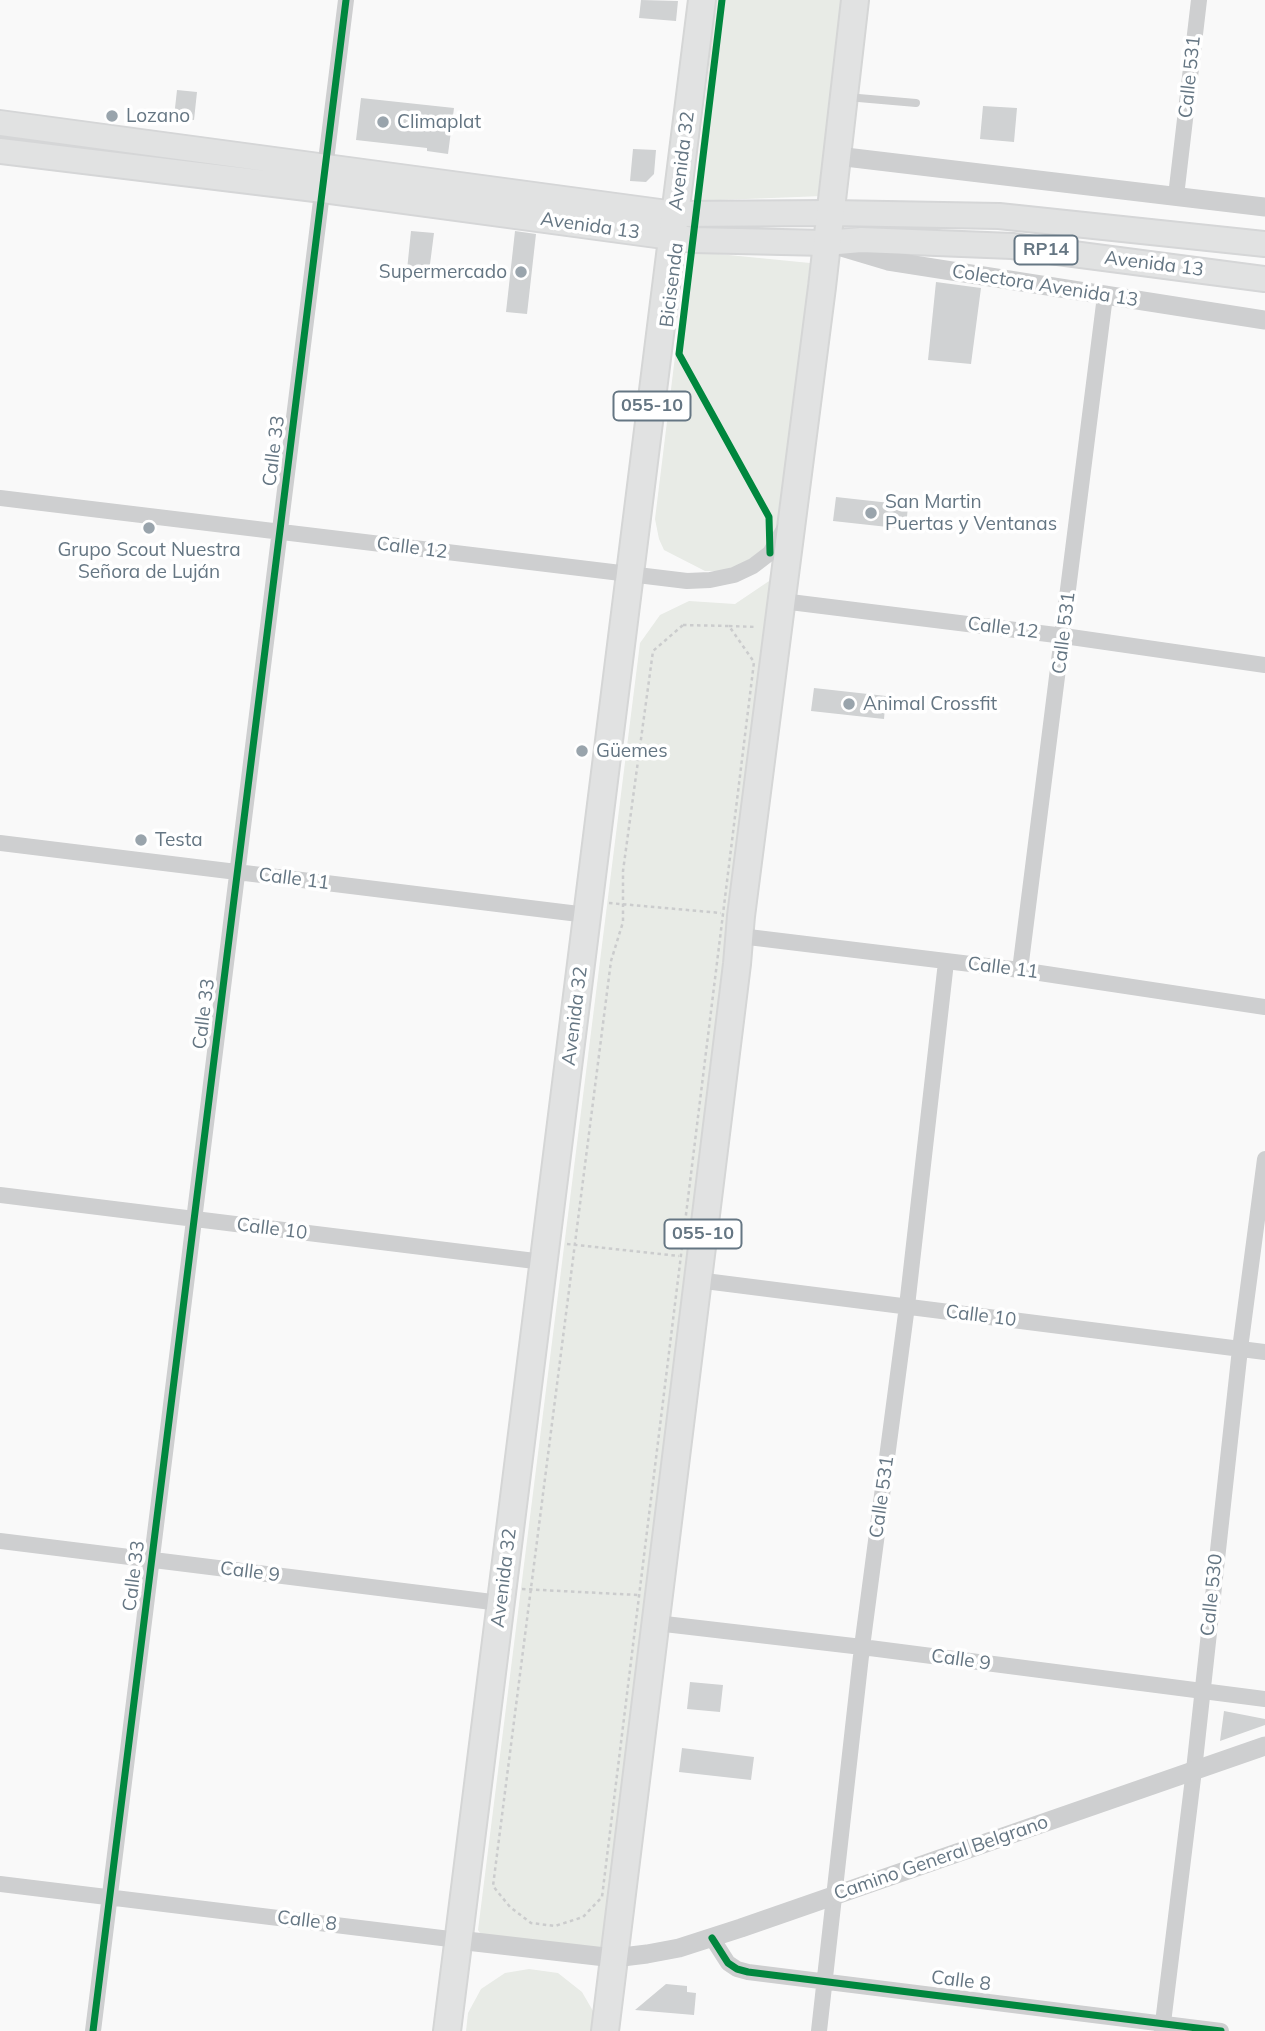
<!DOCTYPE html>
<meta charset="utf-8">
<style>
body{margin:0}
canvas{display:block;background:#f9f9f9}
</style>
<canvas width="1265" height="2031"></canvas>
<script>
const ctx = document.querySelector('canvas').getContext('2d');
ctx.lineJoin = 'round';
function paint(path, color) {
  ctx.fillStyle = color;
  ctx.fill(path, 'evenodd');
}
function shape(rows) {
  const path = new Path2D();
  for (const r of rows) {
    path.moveTo(r[0], r[1]);
    for (let i = 2; i < r.length; i += 2) path.lineTo(r[i], r[i + 1]);
  }
  return path;
}
function trace(path, color, width, dash) {
  ctx.strokeStyle = color;
  ctx.lineWidth = width;
  ctx.lineCap = dash ? 'butt' : 'round';
  ctx.setLineDash(dash || []);
  ctx.stroke(path);
}
function write(font, color, halo, rows, align = 'center') {
  ctx.font = font + ' Mulish,sans-serif';
  ctx.lineWidth = 7;
  ctx.setLineDash([]);
  ctx.textBaseline = 'middle';
  ctx.strokeStyle = halo;
  ctx.fillStyle = color;
  for (const [text, x, y, turn = 0] of rows) {
    ctx.save();
    ctx.translate(x, y);
    ctx.rotate((+turn || 0) * Math.PI / 180);
    ctx.textAlign = isNaN(turn) ? turn : align;
    if (halo) ctx.strokeText(text, 0, 0);
    ctx.fillText(text, 0, 0);
    ctx.restore();
  }
}
const green = shape([
 [716,0,845,0,823,196,694,201],
 [688,251,810,263,780,536,750,559,727,571,705,571,664,550,659,539,655,519],
 [775,577,603,1949,482,1936,478,1930,640,643,660,615,689,601,735,604],
 [529,1969,558,1973,582,1992,593,2011,595,2031,466,2031,468,2013,481,1989,505,1973]
]);
const building = shape([
 [641,0,678,1,676,21,639,18],
 [177,90,197,92,194,120,174,117],
 [361,98,454,108,448,154,427,151,427,148,356,140],
 [983,106,1017,108,1014,142,980,139],
 [633,149,656,150,654,174,646,182,630,181],
 [411,231,434,233,429,272,407,270],
 [515,231,536,234,527,314,506,312],
 [936,282,981,288,971,364,928,360],
 [836,497,908,505,906,529,833,521],
 [814,688,886,696,884,719,811,711],
 [690,1682,723,1685,720,1712,687,1709],
 [1224,1711,1265,1719,1265,1725,1220,1741],
 [682,1748,754,1757,751,1780,679,1772],
 [666,1984,687,1986,687,1992,696,1993,694,2015,635,2010]
]);
const path = shape([
 [683,625,729,626,754,662,602,1897,583,1917,555,1926,531,1923,510,1907,493,1886,611,961,623,922,623,871,653,651,683,625],
 [729,626,757,627],
 [609,903,721,913],
 [567,1244,679,1256],
 [522,1589,638,1595]
]);
const service = shape([
 [847,97,916,103]
]);
const minor = shape([
 [1176,196,1199,0],
 [0,498,687,581,710,580,734,575,753,566,770,553,786,526],
 [782,601,1064,636,1265,665],
 [0,843,587,915],
 [740,936,1020,970,1265,1007],
 [1020,970,1105,296],
 [0,1195,543,1262],
 [697,1280,1265,1352],
 [0,1541,500,1603],
 [656,1623,862,1647,1265,1699],
 [0,1884,458,1940],
 [712,1938,728,1963,737,1969,748,1972,1221,2031],
 [93,2031,346,0],
 [819,2031,862,1647,907,1306,946,962],
 [1162,2031,1194,1770,1240,1349,1265,1159]
]);
const tertiary = shape([
 [837,156,1265,207],
 [831,244,888,261,1265,320],
 [458,1940,614,1958,647,1954,679,1948,741,1928,1265,1746]
]);
const primary = shape([
 [0,123,675,214,831,213,999,216,1265,244],
 [0,151,323,190,693,240,826,243,861,240,1012,246,1265,279]
]);
const trunk = shape([
 [447,2031,702,0],
 [605,2031,737,964,741,916,822,287,855,0]
]);
const cycleway = shape([
 [722,0,679,354,769,517,770,553],
 [712,1938,728,1963,737,1969,748,1972,1221,2031],
 [93,2031,346,0]
]);
const markers = [
 [112,116,7,"#99a4ac"],
 [383,122,7,"#99a4ac"],
 [521,272,7,"#99a4ac"],
 [871,513,7,"#99a4ac"],
 [149,528,7,"#99a4ac"],
 [849,704,7,"#99a4ac"],
 [582,751,7,"#99a4ac"],
 [141,840,7,"#99a4ac"]
];
const shields = [
 [1046,250,63],
 [652,406,77],
 [703,1234,77]
];
const shieldNames = [
 ["RP14",1046,250],
 ["055-10",652,406],
 ["055-10",703,1234]
];
const streetNames = [
 ["Calle 531",1190,77,-84],
 ["Avenida 32",682,161,-83],
 ["Avenida 13",590,226,8],
 ["Avenida 13",1154,264,7],
 ["Bicisenda",672,285,-83],
 ["Colectora Avenida 13",1045,286,9],
 ["Calle 33",274,451,-83],
 ["Calle 12",412,548,7],
 ["Calle 12",1003,628,7],
 ["Calle 531",1064,633,-83],
 ["Calle 11",294,879,7],
 ["Calle 11",1003,968,7],
 ["Calle 33",204,1014,-83],
 ["Avenida 32",575,1016,-83],
 ["Calle 10",272,1229,7],
 ["Calle 10",981,1316,7],
 ["Calle 531",882,1497,-82],
 ["Calle 9",250,1572,7],
 ["Calle 33",134,1576,-83],
 ["Avenida 32",504,1578,-83],
 ["Calle 530",1212,1595,-84],
 ["Calle 9",961,1660,8],
 ["Camino General Belgrano",941,1858,-19],
 ["Calle 8",307,1921,7],
 ["Calle 8",961,1981,7]
];
const poiNames = [
 ["Lozano",126,116],
 ["Climaplat",397,122],
 ["Supermercado",507,272,"right"],
 ["San Martin",885,502],
 ["Puertas y Ventanas",885,524],
 ["Grupo Scout Nuestra",149,550,"center"],
 ["Señora de Luján",149,572,"center"],
 ["Animal Crossfit",863,704],
 ["Güemes",596,751],
 ["Testa",155,840]
];
paint(green, '#e8ebe6');
paint(building, '#d0d2d3');
trace(primary, '#d5d6d7', 28);
trace(trunk, '#d5d6d6', 30);
trace(path, '#cbcccd', 2.5, [3.5, 3.5]);
trace(service, '#cecfd0', 8);
trace(minor, '#cecfd0', 16);
trace(tertiary, '#cecfd0', 19);
trace(primary, '#e1e2e2', 24);
trace(trunk, '#e1e2e2', 26);
trace(cycleway, '#00873e', 7);
for (const [x, y, r, color] of markers) {
  const dot = new Path2D();
  dot.arc(x, y, r, 0, 2 * Math.PI);
  ctx.fillStyle = color;
  ctx.fill(dot);
  trace(dot, '#fff', 2.5);
}
for (const [x, y, w] of shields) {
  const box = new Path2D();
  box.roundRect(x - w / 2, y - 14.5, w, 29, 5);
  ctx.fillStyle = '#fff';
  ctx.fill(box);
  trace(box, '#657683', 2);
}
write('bold 18px', '#657683', null, shieldNames);
write('19px', '#657683', '#fff', streetNames);
write('19px', '#657683', '#fff', poiNames, 'left');
</script>
